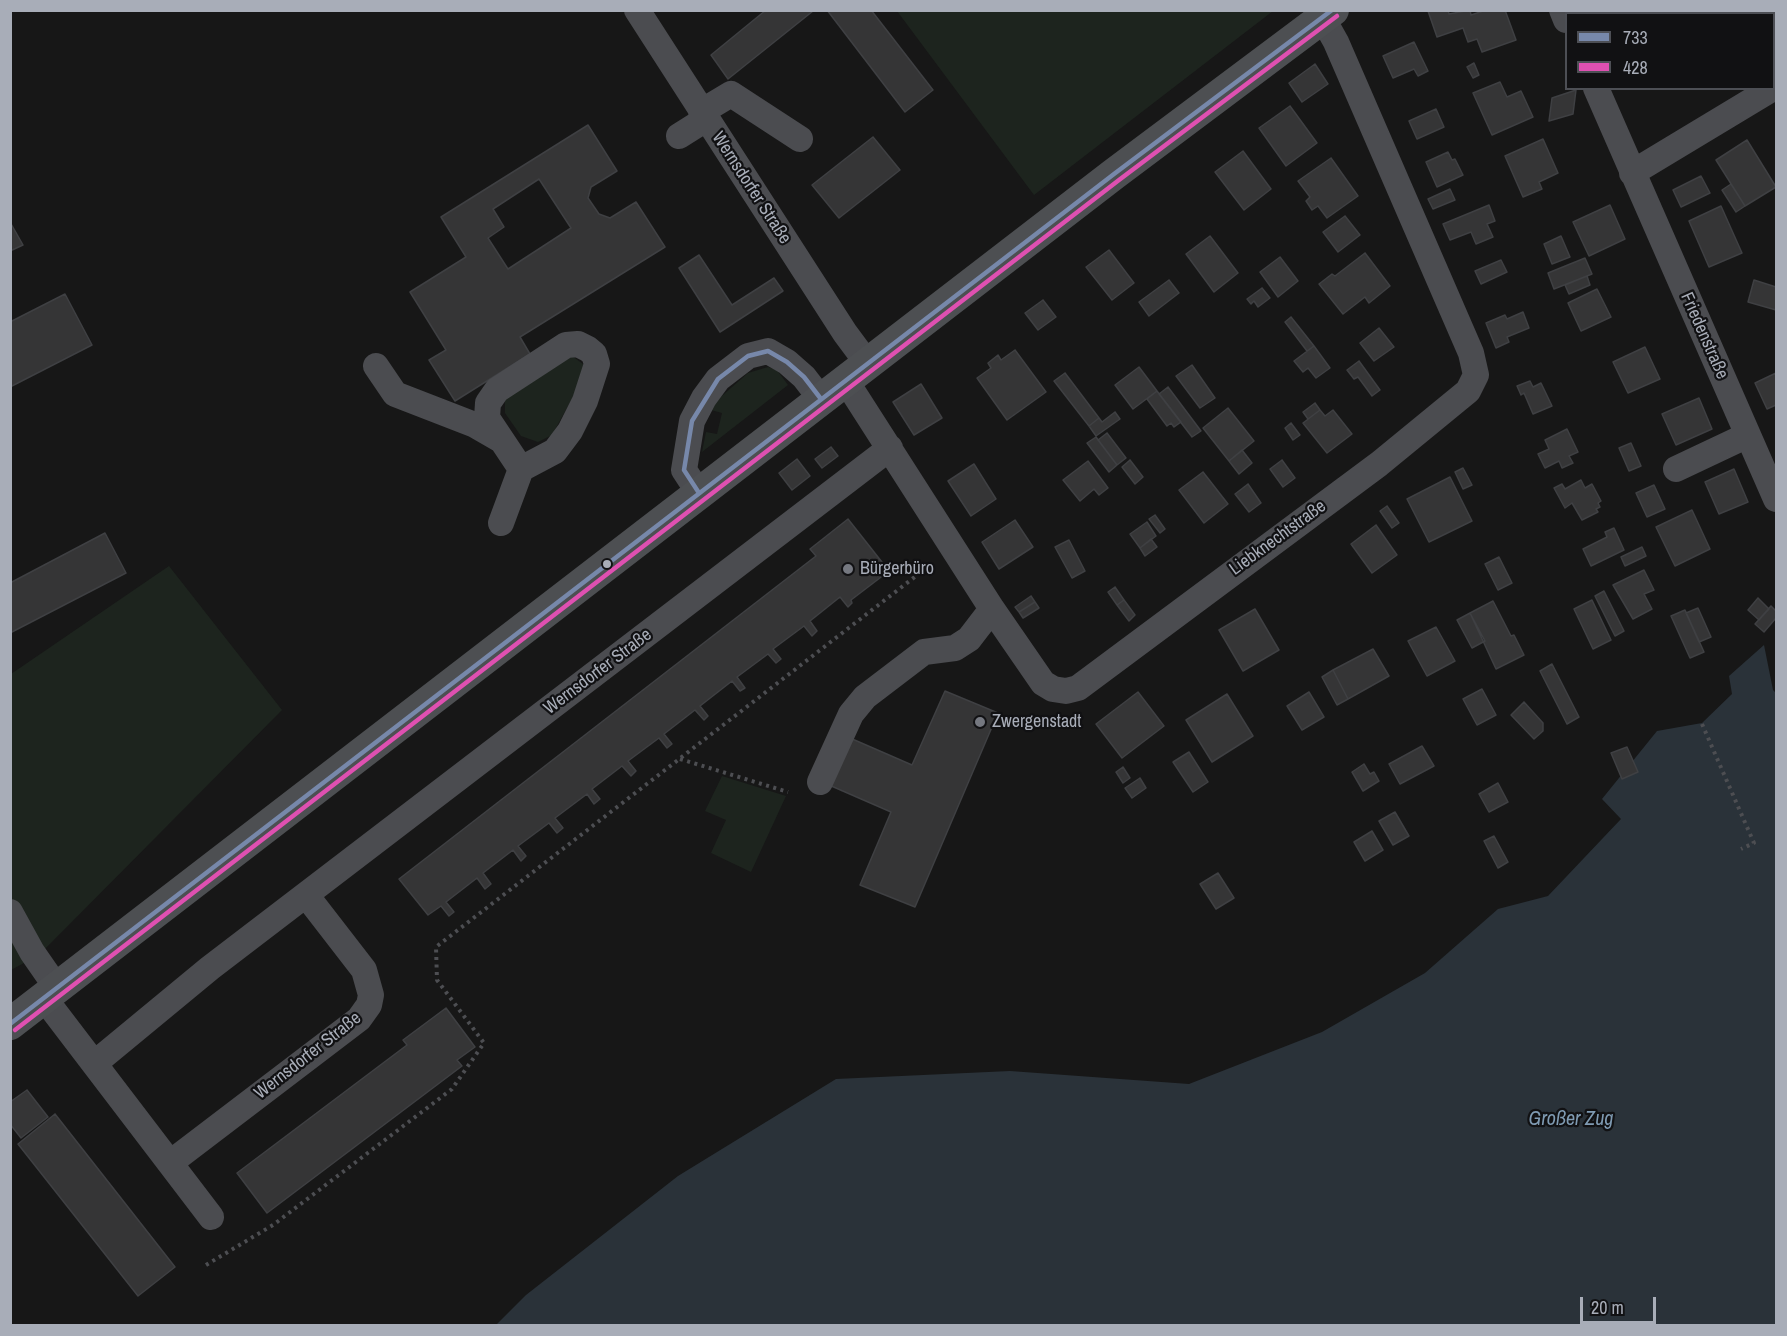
<!DOCTYPE html>
<meta charset="utf-8">
<style>
body{margin:0}
#map{position:relative;width:1787px;height:1336px;overflow:hidden;background:#171717;font-family:"Archivo Narrow",sans-serif}
canvas{display:block}
.frame{position:absolute;inset:0;border:12px solid #a8adb8;pointer-events:none}
.legend{position:absolute;left:1565px;top:12px;width:210px;height:78px;box-sizing:border-box;background:#111113;border:2px solid #4d4f55;margin:0;padding:8px 10px;list-style:none;font-size:18px;color:#a8adb8}
.legend li{display:flex;align-items:center;gap:12px;height:30px}
.legend b{width:30px;border:2px solid #4d4f55}
.scale{position:absolute;left:1580px;top:1297px;width:76px;height:27px;box-sizing:border-box;border:3px solid #a8adb8;border-top:0;padding-left:8px;font-size:18px;line-height:21px;white-space:nowrap;color:#a8adb8;-webkit-text-stroke:4px #111113;paint-order:stroke}
</style>
<div id="map">
<canvas width="1787" height="1336"></canvas>
<div class="frame"></div>
<ul class="legend">
<li><b style="height:8px;background:#78a"></b>733</li>
<li><b style="height:8px;background:#df50b1"></b>428</li>
</ul>
<div class="scale">20 m</div>
</div>
<script>
const ctx = document.querySelector('canvas').getContext('2d');
ctx.lineJoin = 'round';
function paint(path, color) {
  ctx.fillStyle = color;
  ctx.fill(path, 'evenodd');
}
function shape(rows) {
  const path = new Path2D();
  for (const r of rows) {
    path.moveTo(r[0], r[1]);
    for (let i = 2; i < r.length; i += 2) path.lineTo(r[i], r[i + 1]);
  }
  return path;
}
function trace(path, color, width, dash) {
  ctx.strokeStyle = color;
  ctx.lineWidth = width;
  ctx.lineCap = dash ? 'butt' : 'round';
  ctx.setLineDash(dash || []);
  ctx.stroke(path);
}
function write(font, color, halo, rows, align = 'center') {
  ctx.font = font + ' "Archivo Narrow",sans-serif';
  ctx.lineWidth = 4.5;
  ctx.setLineDash([]);
  ctx.textBaseline = 'middle';
  ctx.strokeStyle = halo;
  ctx.fillStyle = color;
  for (const [text, x, y, turn = 0] of rows) {
    ctx.save();
    ctx.translate(x, y);
    ctx.rotate((+turn || 0) * Math.PI / 180);
    ctx.textAlign = isNaN(turn) ? turn : align;
    if (halo) ctx.strokeText(text, 0, 0);
    ctx.fillText(text, 0, 0);
    ctx.restore();
  }
}
const green = shape([
 [897,11,1273,11,1034,195],
 [572,356,583,364,584,377,552,435,538,442,521,436,505,413,505,401,509,393],
 [768,367,777,370,788,385,702,452,706,432,717,434,722,413,711,410,715,402,748,373],
 [169,566,282,710,39,955,11,970,11,674],
 [722,776,786,796,751,872,711,853,726,820,705,811]
]);
const water = shape([
 [1764,645,1773,690,1776,693,1776,1325,495,1326,526,1295,678,1176,836,1079,1010,1071,1189,1084,1322,1032,1425,973,1498,909,1548,896,1621,819,1602,799,1657,731,1702,723,1732,694,1729,676]
]);
const building = shape([
 [766,10,813,11,728,79,711,55,766,10],
 [827,10,871,10,933,90,905,112,827,10],
 [1448,10,1449,14,1470,10,1471,15,1486,10,1505,10,1516,40,1482,52,1477,39,1468,42,1463,28,1437,37,1428,11,1448,10],
 [1644,10,1701,10,1702,13,1639,14,1644,10],
 [1414,42,1428,71,1418,76,1414,69,1393,78,1383,56,1414,42],
 [1474,63,1479,75,1473,78,1467,67,1474,63],
 [1315,64,1328,84,1302,102,1289,83,1315,64],
 [1500,82,1507,97,1521,91,1533,117,1492,135,1473,93,1500,82],
 [1576,90,1573,114,1549,121,1552,98,1576,90],
 [1290,106,1317,143,1286,166,1259,128,1290,106],
 [1436,109,1444,127,1417,139,1409,121,1436,109],
 [588,125,617,171,591,187,588,198,599,214,610,218,636,202,665,247,520,337,530,354,455,401,429,360,446,350,410,292,466,257,441,217,588,125],
 [539,179,571,228,508,269,488,238,504,227,493,209,539,179],
 [873,137,900,170,839,218,812,185,873,137],
 [1543,139,1558,173,1539,182,1542,189,1523,197,1505,156,1543,139],
 [1747,140,1776,187,1745,206,1716,160,1747,140],
 [1243,151,1271,189,1244,210,1215,172,1243,151],
 [1448,152,1452,160,1455,159,1463,175,1437,187,1426,162,1448,152],
 [1331,158,1358,196,1327,218,1318,206,1312,210,1306,201,1310,197,1298,181,1331,158],
 [1701,176,1710,193,1681,207,1673,190,1701,176],
 [1731,184,1745,206,1736,212,1722,190,1731,184],
 [1450,189,1455,200,1433,209,1428,199,1450,189],
 [1489,205,1495,221,1487,224,1493,237,1476,244,1471,232,1450,240,1443,224,1489,205],
 [1610,205,1625,239,1589,256,1573,222,1610,205],
 [1721,206,1742,253,1709,267,1689,221,1721,206],
 [1345,216,1360,235,1338,252,1323,232,1345,216],
 [10,222,23,245,10,251,10,222],
 [1210,236,1238,273,1214,292,1186,254,1210,236],
 [1561,236,1570,257,1552,264,1544,244,1561,236],
 [1109,250,1134,283,1112,300,1086,267,1109,250],
 [1365,253,1390,286,1369,303,1365,297,1343,314,1319,284,1332,274,1335,276,1365,253],
 [699,255,732,305,774,278,783,291,720,332,679,268,699,255],
 [1280,257,1298,281,1278,297,1260,272,1280,257],
 [1585,258,1592,274,1554,289,1548,273,1585,258],
 [1501,260,1507,272,1481,284,1475,271,1501,260],
 [1587,276,1590,285,1569,294,1565,285,1587,276],
 [1169,280,1179,293,1149,316,1139,302,1169,280],
 [1754,280,1776,287,1776,310,1748,302,1754,280],
 [1262,288,1270,298,1258,307,1254,301,1251,304,1247,299,1262,288],
 [1597,289,1611,317,1581,331,1568,303,1597,289],
 [65,294,92,345,10,387,10,322,65,294],
 [1043,300,1056,317,1038,330,1025,313,1043,300],
 [1523,312,1529,328,1507,337,1509,342,1496,348,1486,323,1505,315,1507,319,1523,312],
 [1291,317,1314,346,1307,351,1285,322,1291,317],
 [1379,328,1394,347,1374,361,1360,343,1379,328],
 [1314,346,1330,368,1316,378,1308,368,1303,372,1294,361,1314,346],
 [1645,347,1660,379,1628,393,1613,362,1645,347],
 [1015,350,1046,392,1007,420,977,378,991,368,988,363,998,355,1001,360,1015,350],
 [1359,361,1380,390,1372,396,1358,377,1354,379,1347,370,1359,361],
 [1192,365,1215,398,1200,408,1176,376,1192,365],
 [1139,367,1157,391,1133,409,1115,385,1139,367],
 [1065,373,1099,418,1089,426,1054,381,1065,373],
 [1776,373,1776,405,1767,409,1755,383,1776,373],
 [1530,381,1533,387,1541,383,1552,406,1533,414,1524,393,1521,395,1517,386,1530,381],
 [921,384,942,418,914,435,893,402,921,384],
 [1168,387,1201,431,1192,437,1159,394,1168,387],
 [1157,391,1181,422,1174,427,1171,423,1167,426,1147,399,1157,391],
 [1699,398,1712,429,1676,445,1662,414,1699,398],
 [1315,403,1320,410,1308,419,1303,412,1315,403],
 [1228,408,1254,441,1229,461,1203,428,1228,408],
 [1320,410,1325,416,1333,410,1352,434,1327,453,1303,423,1320,410],
 [1115,412,1120,419,1096,436,1089,426,1099,418,1102,422,1115,412],
 [1291,423,1300,435,1293,440,1285,428,1291,423],
 [1567,429,1578,452,1569,456,1573,463,1562,468,1559,461,1545,468,1538,454,1549,449,1545,440,1567,429],
 [1107,433,1126,458,1117,465,1098,440,1107,433],
 [1096,437,1117,465,1109,472,1087,443,1096,437],
 [1631,443,1641,466,1629,471,1619,448,1631,443],
 [831,447,838,456,822,468,815,459,831,447],
 [1242,450,1252,463,1239,474,1229,461,1242,450],
 [797,459,810,476,792,490,779,473,797,459],
 [1130,460,1143,477,1135,484,1122,467,1130,460],
 [1282,460,1295,478,1283,487,1270,469,1282,460],
 [1088,461,1108,488,1099,495,1094,489,1080,501,1063,480,1088,461],
 [974,464,996,499,971,516,948,481,974,464],
 [1463,468,1472,485,1463,489,1455,472,1463,468],
 [1734,469,1748,502,1719,514,1705,482,1734,469],
 [1203,472,1228,504,1204,523,1179,490,1203,472],
 [1450,477,1472,521,1429,542,1407,499,1450,477],
 [1581,480,1585,488,1592,484,1601,501,1598,503,1600,507,1596,509,1598,512,1582,520,1572,503,1565,508,1554,488,1562,484,1565,489,1581,480],
 [1248,484,1261,503,1249,512,1235,494,1248,484],
 [1654,485,1665,509,1647,517,1636,493,1654,485],
 [1387,506,1399,523,1392,528,1380,511,1387,506],
 [1692,510,1710,549,1675,566,1656,527,1692,510],
 [1155,515,1165,529,1160,533,1149,519,1155,515],
 [848,519,889,571,851,600,852,603,848,607,840,597,810,621,817,631,812,636,804,626,773,649,781,659,776,663,768,654,737,677,745,688,740,691,732,681,700,706,708,716,704,720,695,710,664,734,672,744,667,748,659,738,628,761,636,771,631,776,622,766,592,789,600,799,594,804,587,794,555,818,563,828,557,833,549,823,518,846,526,856,521,861,513,850,483,873,491,884,485,889,477,878,446,902,454,912,449,916,441,906,428,915,399,879,816,556,810,549,848,519],
 [1015,520,1033,547,999,569,982,542,1015,520],
 [1147,522,1156,536,1140,548,1130,534,1147,522],
 [1376,525,1397,555,1372,573,1351,544,1376,525],
 [1614,528,1624,550,1591,566,1583,549,1607,537,1605,532,1614,528],
 [105,533,126,573,10,633,10,583,105,533],
 [1151,539,1157,547,1145,556,1140,548,1151,539],
 [1069,540,1085,571,1072,578,1055,547,1069,540],
 [1642,547,1646,556,1625,566,1621,557,1642,547],
 [1499,557,1512,583,1498,590,1485,564,1499,557],
 [1644,570,1654,590,1644,594,1652,609,1633,619,1613,585,1644,570],
 [1115,587,1124,600,1117,605,1108,592,1115,587],
 [1604,591,1624,631,1615,636,1595,596,1604,591],
 [1031,596,1035,602,1019,612,1015,607,1031,596],
 [1758,598,1769,609,1759,620,1748,610,1758,598],
 [1124,600,1135,615,1129,621,1117,605,1124,600],
 [1592,600,1611,640,1593,649,1574,609,1592,600],
 [1493,601,1511,636,1514,635,1524,655,1496,669,1470,613,1493,601],
 [1035,602,1039,608,1023,618,1019,612,1035,602],
 [1771,606,1776,611,1776,618,1764,632,1755,624,1771,606],
 [1698,608,1711,637,1699,642,1686,613,1698,608],
 [1255,609,1279,650,1243,671,1219,630,1255,609],
 [1685,610,1704,652,1690,658,1671,616,1685,610],
 [1470,613,1485,641,1472,648,1457,620,1470,613],
 [1436,627,1455,661,1427,676,1408,641,1436,627],
 [1373,649,1389,676,1348,699,1333,670,1373,649],
 [1552,664,1579,717,1567,724,1540,671,1552,664],
 [1333,670,1348,699,1337,705,1322,677,1333,670],
 [1482,689,1496,715,1477,725,1463,699,1482,689],
 [945,691,998,713,915,907,860,885,891,812,829,785,850,738,912,765,945,691],
 [1138,692,1164,726,1122,758,1096,724,1138,692],
 [1309,692,1324,717,1302,730,1287,706,1309,692],
 [1227,694,1253,736,1212,762,1186,720,1227,694],
 [1524,702,1543,723,1543,731,1534,739,1511,715,1524,702],
 [1422,746,1434,766,1400,784,1389,764,1422,746],
 [1627,747,1638,772,1622,779,1611,753,1627,747],
 [1189,752,1208,782,1193,792,1173,762,1189,752],
 [1364,764,1370,774,1374,772,1379,781,1363,791,1352,772,1364,764],
 [1123,767,1130,778,1123,783,1116,772,1123,767],
 [1140,778,1146,788,1132,798,1125,788,1140,778],
 [1498,783,1508,802,1489,812,1479,794,1498,783],
 [1395,812,1409,836,1393,845,1379,821,1395,812],
 [1372,831,1383,850,1365,861,1354,842,1372,831],
 [1494,836,1508,862,1498,868,1484,841,1494,836],
 [1218,873,1234,898,1216,909,1200,884,1218,873],
 [446,1008,475,1047,457,1060,462,1066,267,1213,237,1173,407,1045,403,1040,446,1008],
 [27,1090,48,1117,21,1138,10,1124,10,1102,27,1090],
 [55,1114,175,1267,138,1296,18,1144,55,1114]
]);
const path = shape([
 [1702,724,1754,843,1741,849],
 [680,759,788,792],
 [206,1265,273,1225,452,1089,484,1043,437,980,436,947,925,569]
]);
const minor = shape([
 [637,10,845,333,868,364],
 [1562,10,1566,20],
 [1596,88,1776,499],
 [701,112,731,94,800,139],
 [679,136,706,119],
 [1632,173,1773,88],
 [376,366,395,394,475,425,501,440],
 [846,381,992,609,1043,683,1053,689,1066,691,1078,688,1379,464,1468,391,1476,375,1471,353,1336,42,1322,17],
 [1676,469,1748,435],
 [699,493,684,470,692,421,704,398,718,379,748,356,768,351,787,362,804,377,821,399],
 [501,523,521,469,555,451,570,431,585,401,597,364,594,354,588,349,578,344,566,345,497,390,488,403,487,418,521,469],
 [820,782,851,714,865,697,924,652,955,648,969,639,992,609],
 [10,912,32,952,57,988],
 [44,998,211,1217],
 [95,1063,210,968,890,448],
 [170,1163,359,1019,369,1005,371,995,364,970,306,895]
]);
const major = shape([
 [10,1024,1114,174,1333,10]
]);
const bus1 = shape([
 [699,493,684,470,692,421,718,379,748,356,768,351,787,362,804,377,821,399],
 [10,1024,1114,174,1332,10]
]);
const bus2 = shape([
 [15,1030,1119,180,1337,16]
]);
const markers = [
 [607,564,5,"#a8adb8"],
 [848,569,6,"#757880"],
 [980,722,6,"#757880"]
];
const streetNames = [
 ["Wernsdorfer Straße",751,188,57],
 ["Friedenstraße",1704,336,66],
 ["Liebknechtstraße",1278,538,-36],
 ["Wernsdorfer Straße",598,672,-37],
 ["Wernsdorfer Straße",308,1056,-38]
];
const poiNames = [
 ["Bürgerbüro",860,569],
 ["Zwergenstadt",992,722]
];
const waterNames = [
 ["Großer Zug",1571,1120]
];
paint(green, '#1d241e');
paint(water, '#2a3239');
paint(building, '#353536');
trace(building, '#3f4043', 1.5);
trace(path, '#4d4e52', 4, [3, 4.5]);
trace(minor, '#4b4c50', 26);
trace(major, '#4d4f52', 32);
trace(bus1, '#78a', 4.5);
trace(bus2, '#df50b1', 4.5);
for (const [x, y, r, color] of markers) {
  const dot = new Path2D();
  dot.arc(x, y, r, 0, 2 * Math.PI);
  ctx.fillStyle = color;
  ctx.fill(dot);
  trace(dot, '#111113', 2);
}
write('18px', '#a8adb8', '#111113', streetNames);
write('18px', '#a8adb8', '#111113', poiNames, 'left');
write('italic 20px', '#7f9bb3', '#111113', waterNames);
</script>
